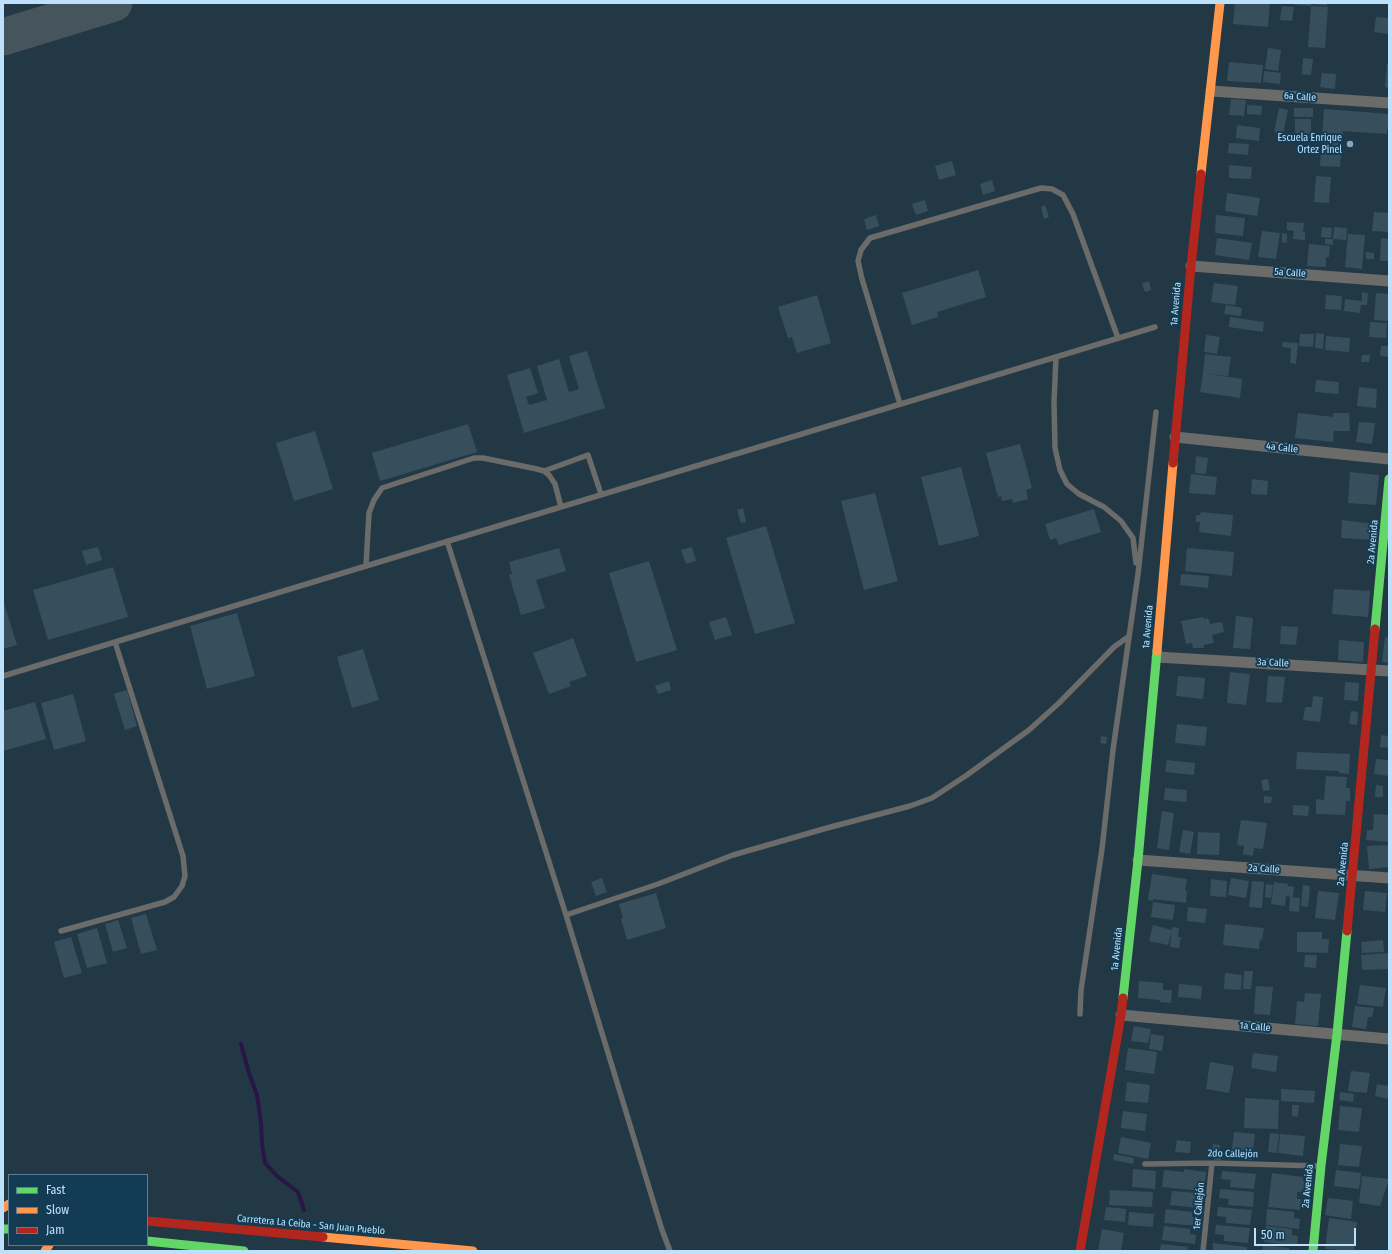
<!DOCTYPE html>
<meta charset="utf-8">
<style>
body{margin:0}
#map{position:relative;width:1392px;height:1254px;overflow:hidden;background:#223845;font-family:"Fira Sans Condensed",sans-serif}
canvas{display:block}
.frame{position:absolute;inset:0;border:4px solid #bee1fb;pointer-events:none}
.legend{position:absolute;left:8px;top:1174px;width:140px;height:72px;box-sizing:border-box;background:#133c54;border:1px solid #577e97;margin:0;padding:5px 7px;list-style:none;font-size:12px;color:#bee1fb}
.legend li{display:flex;align-items:center;gap:8px;height:20px}
.legend b{width:20px;border:1px solid #577e97}
.scale{position:absolute;left:1254px;top:1228px;width:102px;height:18px;box-sizing:border-box;border:2px solid #bee1fb;border-top:0;padding-left:5px;font-size:12px;line-height:14px;white-space:nowrap;color:#bee1fb;-webkit-text-stroke:3px #133c54;paint-order:stroke}
</style>
<div id="map">
<canvas width="1392" height="1254"></canvas>
<div class="frame"></div>
<ul class="legend">
<li><b style="height:5px;background:#63d668"></b>Fast</li>
<li><b style="height:5px;background:#ff974d"></b>Slow</li>
<li><b style="height:5px;background:#b3261e"></b>Jam</li>
</ul>
<div class="scale">50 m</div>
</div>
<script>
const ctx = document.querySelector('canvas').getContext('2d');
ctx.lineJoin = 'round';
function shape(rows) {
  const path = new Path2D();
  for (const r of rows) {
    path.moveTo(r[0], r[1]);
    for (let i = 2; i < r.length; i += 2) path.lineTo(r[i], r[i + 1]);
  }
  return path;
}
function trace(path, color, width, dash) {
  ctx.strokeStyle = color;
  ctx.lineWidth = width;
  ctx.lineCap = dash ? 'butt' : 'round';
  ctx.setLineDash(dash || []);
  ctx.stroke(path);
}
function paint(path, color) {
  ctx.fillStyle = color;
  ctx.fill(path, 'evenodd');
}
function write(font, color, halo, rows, align = 'center') {
  ctx.font = font + ' "Fira Sans Condensed",sans-serif';
  ctx.lineWidth = 4;
  ctx.setLineDash([]);
  ctx.textBaseline = 'middle';
  ctx.strokeStyle = halo;
  ctx.fillStyle = color;
  for (const [text, x, y, turn = 0] of rows) {
    ctx.save();
    ctx.translate(x, y);
    ctx.rotate((+turn || 0) * Math.PI / 180);
    ctx.textAlign = isNaN(turn) ? turn : align;
    if (halo) ctx.strokeText(text, 0, 0);
    ctx.fillText(text, 0, 0);
    ctx.restore();
  }
}
const stream = shape([
 [241,1044,249,1073,257,1095,261,1123,262,1144,265,1163,277,1176,298,1192,304,1210]
]);
const taxiway = shape([
 [3,37,114,3]
]);
const building = shape([
 [1235,3,1270,3,1268,27,1233,24],
 [1290,3,1327,3,1327,6,1312,4,1311,6,1328,7,1325,48,1308,47,1311,6,1290,4],
 [1282,6,1294,7,1292,21,1280,20],
 [1376,17,1389,18,1389,34,1374,32],
 [1268,48,1281,50,1278,71,1265,69],
 [1303,58,1313,59,1311,75,1302,74],
 [1229,62,1263,65,1261,83,1227,81],
 [1387,64,1389,64,1389,88,1385,87],
 [1264,71,1281,73,1280,84,1263,82],
 [1322,73,1336,74,1335,89,1320,87],
 [1231,99,1246,100,1244,116,1229,115],
 [1247,105,1262,106,1261,115,1247,114],
 [1279,108,1288,110,1283,134,1274,132],
 [1294,108,1313,108,1313,117,1294,117],
 [1324,109,1389,114,1387,134,1343,131,1340,167,1320,166],
 [1295,119,1311,119,1311,138,1295,138],
 [1237,125,1260,128,1259,141,1236,138],
 [1229,143,1249,144,1248,155,1228,153],
 [952,161,956,175,939,180,935,166],
 [1229,165,1252,167,1251,179,1229,178],
 [1316,176,1331,177,1329,203,1314,202],
 [992,180,995,191,983,195,980,184],
 [1227,193,1260,198,1257,216,1225,211],
 [925,200,928,211,916,215,912,204],
 [1045,205,1049,217,1044,219,1041,207],
 [1374,212,1389,213,1389,232,1372,231],
 [876,215,879,226,867,230,864,219],
 [1216,215,1245,218,1243,236,1215,233],
 [1287,222,1304,223,1303,232,1305,232,1305,240,1293,239,1294,231,1287,230],
 [1322,227,1332,228,1331,238,1321,237],
 [1334,227,1347,228,1346,240,1333,239],
 [1262,231,1280,233,1276,259,1258,257],
 [1282,233,1287,234,1287,243,1282,242],
 [1348,234,1365,235,1362,269,1345,267],
 [1217,238,1252,243,1249,260,1215,255],
 [1381,238,1389,239,1389,261,1380,261],
 [1325,239,1333,239,1333,245,1325,244],
 [1309,244,1330,246,1329,257,1326,257,1326,267,1307,266],
 [1366,252,1374,253,1374,259,1366,259],
 [978,270,986,297,937,312,938,317,912,325,902,293],
 [1149,281,1151,290,1145,292,1142,283],
 [1214,283,1238,286,1235,305,1211,302],
 [1362,292,1368,293,1367,305,1361,305,1360,313,1344,311,1345,299,1362,301],
 [1376,293,1389,294,1389,321,1374,320],
 [817,295,831,343,797,353,792,337,788,338,778,307],
 [1326,295,1342,296,1341,310,1325,309],
 [1226,305,1242,308,1241,316,1224,314],
 [1230,317,1264,322,1263,332,1229,327],
 [1370,322,1387,323,1386,338,1369,337],
 [1316,333,1324,334,1323,349,1315,348],
 [1300,334,1314,334,1313,347,1299,346],
 [1206,335,1220,337,1217,354,1204,352],
 [1326,336,1350,338,1349,352,1325,350],
 [1283,342,1298,343,1296,364,1290,363,1291,348,1282,347],
 [1381,346,1389,346,1389,357,1380,356],
 [587,351,605,408,524,433,507,375,530,368,538,393,526,397,529,405,547,400,537,366,559,359,569,392,579,389,569,356],
 [1205,354,1231,357,1228,376,1203,373],
 [1362,355,1370,355,1369,362,1361,362],
 [1203,373,1242,379,1240,398,1200,392],
 [1316,380,1339,382,1338,394,1315,392],
 [1359,387,1377,389,1376,408,1357,406],
 [1298,413,1333,417,1333,413,1349,413,1350,431,1334,431,1333,442,1295,438],
 [1359,422,1375,423,1372,444,1356,442],
 [468,424,477,452,380,481,372,453],
 [315,431,333,489,294,501,276,443],
 [1020,444,1032,488,1026,490,1028,499,1013,503,1012,499,1002,501,1001,496,998,497,986,453],
 [1196,456,1208,458,1206,474,1195,473],
 [961,467,979,536,939,546,921,477],
 [1350,472,1379,475,1376,505,1348,503],
 [1191,474,1217,477,1215,495,1189,493],
 [1252,479,1268,481,1267,495,1251,494],
 [875,493,898,581,864,590,841,501],
 [743,508,746,522,741,523,737,510],
 [1094,509,1101,532,1059,545,1056,538,1050,540,1045,524],
 [1201,512,1233,515,1231,536,1199,532,1200,522,1196,522,1196,515,1200,515],
 [1342,520,1375,524,1374,540,1341,538],
 [766,526,795,623,755,634,726,538],
 [98,547,102,560,86,565,82,551],
 [692,547,696,561,686,564,681,550],
 [559,548,566,571,536,580,545,608,521,615,509,575,512,574,509,562],
 [1187,548,1234,552,1232,576,1185,571],
 [649,561,677,650,636,662,609,573],
 [113,567,128,617,48,640,33,590],
 [1181,574,1209,576,1208,588,1180,585],
 [1334,589,1370,591,1368,617,1332,614],
 [3,600,17,645,3,649],
 [237,613,255,676,207,689,190,626],
 [1236,616,1253,618,1250,649,1233,648],
 [726,617,732,635,715,640,709,622],
 [1203,617,1204,619,1208,618,1210,624,1222,622,1224,632,1212,635,1214,643,1203,645,1204,648,1193,648,1192,643,1186,644,1181,621],
 [1281,626,1298,627,1296,645,1280,644],
 [1385,637,1389,638,1389,663,1382,662],
 [573,638,587,676,569,682,571,686,549,694,533,653],
 [1339,640,1364,642,1363,662,1338,660],
 [363,649,379,700,352,708,337,657],
 [1230,672,1250,674,1246,705,1227,703],
 [1178,676,1205,678,1203,699,1176,696],
 [1268,676,1285,677,1282,703,1266,702],
 [669,681,671,690,658,694,655,686],
 [1345,682,1359,683,1358,701,1344,700],
 [127,690,137,726,125,730,114,694],
 [73,694,86,741,54,750,41,703],
 [1313,696,1323,697,1320,722,1303,720,1305,707,1312,707],
 [35,702,46,739,3,751,3,711],
 [1351,711,1358,712,1357,725,1349,724],
 [1177,724,1207,727,1205,746,1175,743],
 [1381,735,1389,736,1389,748,1380,747],
 [1101,736,1107,737,1106,744,1100,743],
 [1297,752,1350,754,1349,774,1339,773,1339,771,1296,769],
 [1376,759,1389,760,1389,776,1374,774],
 [1167,760,1195,763,1194,775,1165,772],
 [1326,776,1347,777,1346,788,1350,788,1350,801,1346,801,1345,815,1316,814,1316,799,1324,800],
 [1268,779,1270,790,1263,791,1261,780],
 [1376,785,1383,786,1383,797,1375,797],
 [1165,788,1187,790,1186,802,1164,800],
 [1264,796,1272,797,1271,803,1264,803],
 [1293,805,1309,806,1308,816,1293,815],
 [1162,811,1174,813,1169,850,1157,848],
 [1374,814,1389,815,1389,842,1366,840,1367,830,1373,830],
 [1241,820,1267,823,1263,849,1254,848,1253,856,1243,854,1244,846,1237,845],
 [1183,830,1194,832,1190,854,1179,852],
 [1198,832,1220,833,1219,855,1197,854],
 [1389,845,1389,867,1369,869,1367,846],
 [1152,874,1187,879,1185,891,1187,891,1186,903,1153,899,1153,901,1148,900],
 [602,878,607,892,596,896,591,882],
 [1231,878,1249,881,1246,898,1228,895],
 [1211,879,1227,881,1226,897,1210,896],
 [1252,881,1264,882,1262,908,1249,907],
 [1274,882,1288,884,1288,886,1294,887,1293,897,1286,896,1285,906,1271,904],
 [1266,884,1273,885,1271,898,1265,897],
 [1303,885,1310,886,1308,907,1301,906],
 [1318,891,1339,893,1335,920,1315,918],
 [1365,891,1387,893,1385,912,1363,910],
 [656,893,666,928,627,940,621,919,623,918,619,904],
 [1290,897,1300,898,1299,912,1289,911],
 [1153,902,1175,905,1173,920,1151,917],
 [1188,907,1207,909,1205,923,1187,921],
 [146,914,157,950,141,954,131,918],
 [118,920,127,948,113,952,105,924],
 [1225,924,1264,928,1262,940,1260,939,1259,949,1223,945],
 [1153,925,1172,930,1168,945,1149,941],
 [1172,927,1179,928,1178,937,1181,937,1179,948,1170,947],
 [97,928,107,963,87,968,77,934],
 [1297,932,1322,932,1322,939,1329,939,1328,953,1297,952],
 [71,937,82,973,64,978,54,942],
 [1383,940,1384,952,1362,953,1361,942],
 [1389,953,1389,969,1362,970,1361,955],
 [1305,955,1317,955,1316,968,1304,967],
 [1244,971,1253,971,1251,989,1243,989],
 [1225,973,1242,975,1241,990,1224,989],
 [1139,981,1163,983,1163,990,1172,990,1171,1003,1160,1002,1160,1000,1138,998],
 [1179,984,1202,986,1201,999,1178,997],
 [1360,985,1386,988,1383,1007,1357,1004],
 [1256,986,1273,987,1270,1015,1254,1014],
 [1305,993,1321,994,1318,1026,1295,1024,1297,1001,1304,1002],
 [1355,1006,1374,1008,1372,1017,1368,1017,1366,1029,1352,1027],
 [1134,1026,1151,1029,1148,1043,1131,1041],
 [1151,1034,1164,1036,1162,1051,1149,1049],
 [1128,1048,1157,1052,1154,1074,1125,1070],
 [1253,1053,1278,1056,1276,1072,1251,1068],
 [1210,1062,1234,1066,1229,1093,1206,1089],
 [1351,1071,1370,1073,1367,1093,1348,1091],
 [1127,1082,1150,1085,1148,1103,1125,1101],
 [1377,1084,1389,1086,1389,1099,1375,1096],
 [1281,1089,1315,1091,1314,1103,1281,1101],
 [1340,1092,1354,1094,1353,1102,1339,1100],
 [1245,1098,1279,1100,1278,1129,1244,1128],
 [1292,1105,1299,1105,1298,1117,1292,1116],
 [1340,1106,1362,1108,1359,1132,1338,1130],
 [1123,1111,1147,1114,1145,1131,1121,1128],
 [1234,1132,1255,1134,1252,1160,1231,1157],
 [1270,1133,1279,1134,1277,1153,1268,1152],
 [1280,1134,1305,1136,1303,1156,1278,1153],
 [1121,1137,1151,1143,1148,1159,1118,1153],
 [1177,1140,1191,1142,1190,1153,1175,1152],
 [1213,1144,1220,1145,1219,1152,1212,1151],
 [1340,1144,1362,1146,1359,1167,1338,1165],
 [1214,1153,1221,1153,1221,1160,1214,1160],
 [1114,1154,1134,1158,1133,1164,1113,1160],
 [1133,1169,1156,1171,1155,1189,1132,1187],
 [1184,1169,1206,1172,1204,1191,1162,1187,1164,1170,1184,1172],
 [1336,1170,1361,1173,1359,1189,1334,1186],
 [1222,1171,1256,1174,1254,1189,1230,1187,1231,1180,1221,1179],
 [1272,1173,1303,1177,1303,1181,1306,1182,1306,1189,1302,1189,1302,1192,1297,1192,1297,1199,1301,1199,1300,1210,1268,1207],
 [1362,1176,1389,1179,1380,1206,1359,1203],
 [1220,1189,1254,1192,1253,1207,1228,1205,1229,1199,1219,1198],
 [1110,1190,1153,1192,1152,1207,1109,1205],
 [1172,1191,1197,1193,1196,1199,1200,1199,1199,1208,1170,1205],
 [1328,1198,1353,1201,1351,1219,1325,1215],
 [1106,1207,1126,1209,1125,1222,1104,1220],
 [1218,1207,1252,1210,1250,1225,1226,1223,1226,1217,1217,1216],
 [1166,1209,1192,1212,1192,1217,1198,1217,1197,1226,1164,1223],
 [1267,1209,1294,1212,1294,1218,1300,1219,1299,1229,1266,1225],
 [1129,1212,1154,1214,1153,1227,1128,1225],
 [1329,1218,1357,1222,1354,1251,1325,1249],
 [1216,1225,1250,1228,1248,1243,1224,1241,1224,1235,1215,1234],
 [1164,1226,1190,1229,1190,1234,1196,1235,1195,1244,1162,1240],
 [1266,1226,1292,1229,1292,1235,1298,1236,1297,1246,1264,1242],
 [1102,1229,1124,1233,1121,1251,1098,1251],
 [1213,1243,1247,1247,1247,1251,1213,1251],
 [1161,1244,1188,1247,1187,1251,1160,1251],
 [1263,1245,1289,1248,1289,1251,1262,1251]
]);
const lane = shape([
 [1056,357,1054,402,1055,448,1060,470,1067,484,1079,494,1104,507,1121,521,1133,538,1136,563],
 [900,404,862,279,858,261,861,250,870,238,1041,188,1052,189,1063,195,1073,214,1118,338],
 [544,471,588,455,601,494],
 [447,541,566,915,662,1230,670,1251],
 [366,565,369,513,374,500,382,488,474,458,483,458,537,469,544,471,549,475,555,484,561,507],
 [3,676,1155,327],
 [566,915,658,884,733,855,827,828,910,806,932,798,967,775,1029,730,1059,703,1114,647,1128,637],
 [61,931,165,902,174,897,182,886,185,876,183,856,115,642],
 [1080,1014,1081,990,1102,849,1113,750,1138,574,1156,412],
 [1145,1164,1212,1163,1319,1166],
 [1203,1251,1212,1163]
]);
const street = shape([
 [1211,91,1389,103],
 [1191,266,1389,281],
 [1175,437,1389,459],
 [1157,657,1389,671],
 [1138,860,1389,878],
 [1121,1015,1389,1039]
]);
const fast = shape([
 [1375,629,1389,479],
 [1123,998,1138,860,1157,651],
 [3,1229,9,1229],
 [147,1241,244,1251],
 [1313,1251,1321,1166,1337,1034,1347,931]
]);
const slow = shape([
 [1201,174,1220,3],
 [1157,651,1173,463],
 [3,1208,9,1204],
 [323,1237,473,1251],
 [45,1251,49,1245]
]);
const jam = shape([
 [1173,463,1191,266,1201,174],
 [1347,931,1375,629],
 [147,1221,323,1237],
 [1080,1251,1121,1015,1123,998]
]);
const markers = [
 [1350,144,4,"#87a6bb"]
];
const streetNames = [
 ["6a Calle",1300,97,4],
 ["5a Calle",1290,273,4],
 ["1a Avenida",1176,304,-85],
 ["4a Calle",1282,448,6],
 ["2a Avenida",1373,542,-85],
 ["1a Avenida",1148,627,-85],
 ["3a Calle",1273,663,3],
 ["2a Avenida",1343,864,-84],
 ["2a Calle",1264,869,4],
 ["1a Avenida",1117,949,-84],
 ["1a Calle",1255,1027,5],
 ["2do Callejón",1233,1154,1],
 ["2a Avenida",1308,1186,-84],
 ["1er Callejón",1199,1206,-85],
 ["Carretera La Ceiba - San Juan Pueblo",311,1225,5]
];
const poiNames = [
 ["Escuela Enrique",1342,138],
 ["Ortez Pinel",1342,150]
];
trace(stream, '#281646', 4);
trace(taxiway, '#46545c', 37);
paint(building, '#374f5c');
trace(lane, '#6b6b6a', 5.5);
trace(street, '#6b6b6a', 11);
trace(fast, '#63d668', 9);
trace(slow, '#ff974d', 9);
trace(jam, '#b3261e', 9);
for (const [x, y, r, color] of markers) {
  const dot = new Path2D();
  dot.arc(x, y, r, 0, 2 * Math.PI);
  ctx.fillStyle = color;
  ctx.fill(dot);
  trace(dot, '#133c54', 1.5);
}
write('10px', '#bee1fb', '#133c54', streetNames);
write('10px', '#bee1fb', '#133c54', poiNames, 'right');
</script>
